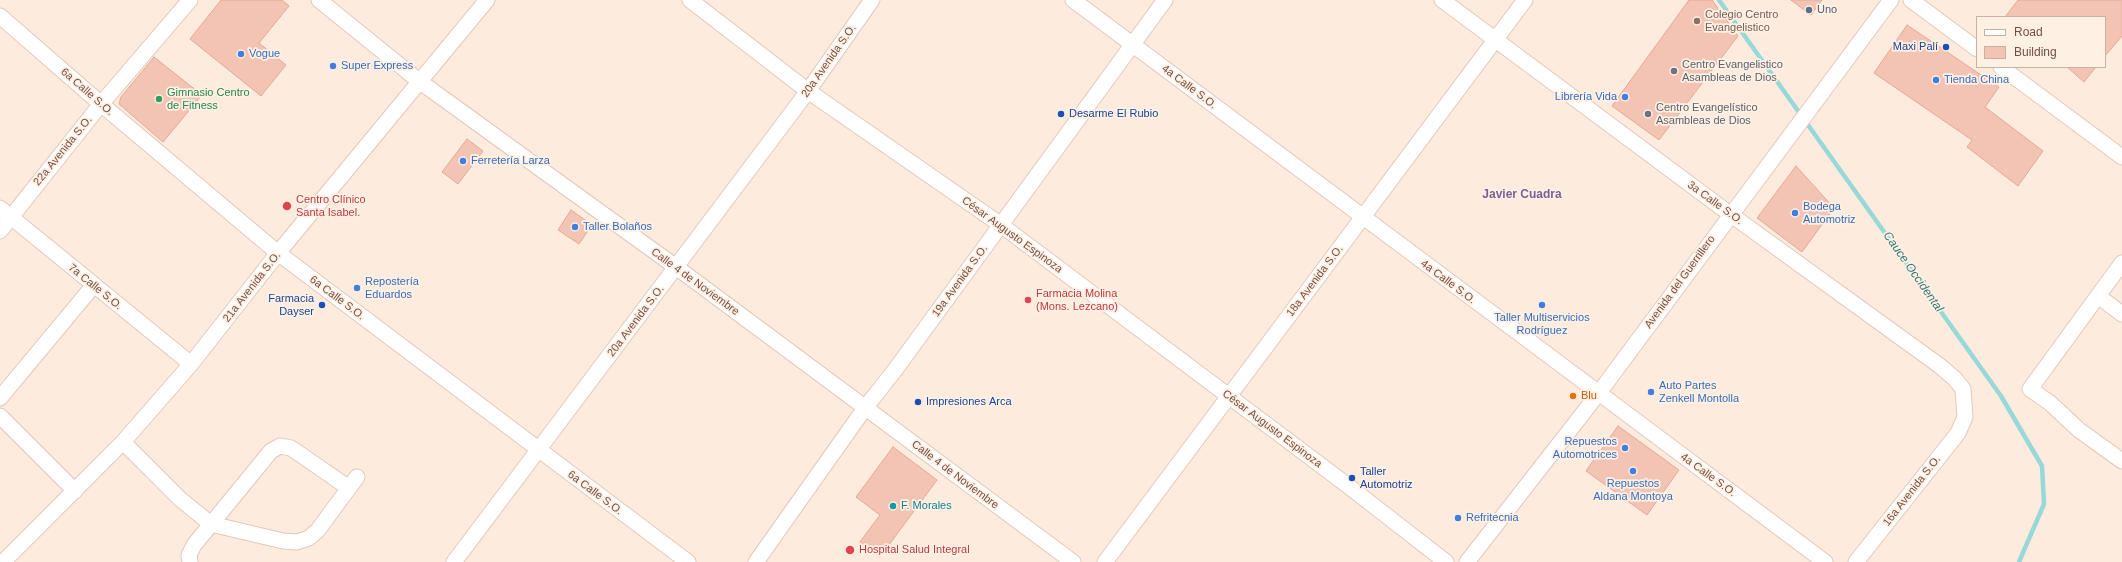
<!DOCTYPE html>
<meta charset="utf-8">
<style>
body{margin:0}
#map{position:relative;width:2122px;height:562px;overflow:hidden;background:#fdecdd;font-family:Helvetica,sans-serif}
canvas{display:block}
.legend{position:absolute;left:1976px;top:16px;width:130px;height:52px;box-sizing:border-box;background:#fff0e4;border:1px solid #c7b0a4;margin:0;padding:5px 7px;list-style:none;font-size:12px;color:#734f45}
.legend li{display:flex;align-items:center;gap:8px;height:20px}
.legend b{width:20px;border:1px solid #c7b0a4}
</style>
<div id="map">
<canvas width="2122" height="562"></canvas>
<ul class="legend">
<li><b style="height:5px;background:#fff"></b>Road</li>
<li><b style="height:11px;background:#f3c4b4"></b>Building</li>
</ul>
</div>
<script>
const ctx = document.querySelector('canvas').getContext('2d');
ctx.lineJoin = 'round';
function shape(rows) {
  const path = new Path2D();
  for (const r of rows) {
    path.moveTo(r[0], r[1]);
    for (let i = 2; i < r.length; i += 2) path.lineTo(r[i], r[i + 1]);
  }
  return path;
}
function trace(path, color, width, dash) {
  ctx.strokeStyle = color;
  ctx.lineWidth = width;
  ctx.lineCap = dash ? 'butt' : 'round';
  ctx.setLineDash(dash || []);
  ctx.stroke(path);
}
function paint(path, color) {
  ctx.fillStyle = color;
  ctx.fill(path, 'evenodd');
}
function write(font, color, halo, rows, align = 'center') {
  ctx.font = font + ' Helvetica,sans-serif';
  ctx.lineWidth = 3.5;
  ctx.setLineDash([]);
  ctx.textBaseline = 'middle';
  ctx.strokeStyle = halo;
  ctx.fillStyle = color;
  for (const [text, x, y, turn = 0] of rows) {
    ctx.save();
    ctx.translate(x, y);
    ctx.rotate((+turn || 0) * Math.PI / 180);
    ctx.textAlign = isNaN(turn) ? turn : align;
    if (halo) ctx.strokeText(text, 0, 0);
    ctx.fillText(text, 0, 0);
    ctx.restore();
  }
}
const stream = shape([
 [1719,0,2001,396,2042,466,2044,504,2019,562]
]);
const building = shape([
 [221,0,282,0,289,6,259,43,286,65,261,96,190,39,221,0],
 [1689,0,1712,0,1738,36,1659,140,1612,106,1689,0],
 [1791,0,1822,0,1811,15,1791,0],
 [2018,0,2122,0,2122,36,2105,56,2105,17,2005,17,2018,0],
 [1907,25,1999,87,1985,107,2043,151,2018,186,1967,147,1972,140,1874,73,1907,25],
 [154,57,202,95,163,142,119,104,121,97,154,57],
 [2067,67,2096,67,2084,82,2067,67],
 [467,139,483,151,458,184,442,172,467,139],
 [1796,166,1834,208,1802,252,1757,218,1796,166],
 [571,210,592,225,579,244,558,230,571,210],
 [1618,426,1679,470,1647,515,1586,471,1618,426],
 [893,447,937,480,880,557,860,542,880,515,856,497,893,447]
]);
const minor = shape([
 [319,0,419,81,676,267,1073,562],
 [690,0,808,91,1001,225,1347,485,1446,562],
 [1073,0,1825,562],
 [1442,0,1730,214,1940,366,1955,379,1963,389,1965,417,1958,433,1856,562],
 [1911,0,1977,49],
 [0,16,101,104,278,253,688,562],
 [2001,67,2122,157],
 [0,208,191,364],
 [0,231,101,104,190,0],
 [2122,263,2030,389,2050,403,2079,430,2122,461],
 [2098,296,2122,314],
 [0,398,94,285],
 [0,416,75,491],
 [123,442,180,499,211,524,283,541,297,542,309,538,318,530,357,477],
 [3,562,123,442,191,364,278,253,487,0],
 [190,562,189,555,194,545,271,451,280,446,291,448,349,488],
 [454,562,808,91,872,0],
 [756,562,865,408,895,370,1165,0],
 [1105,562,1525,0],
 [1467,562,1598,394,1891,0]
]);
const markers = [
 [1809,10,4,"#5c6f8a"],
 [1697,21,4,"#8d6e63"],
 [1946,47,4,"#1a4fb4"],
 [241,54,4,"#3f7fe0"],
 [333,66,4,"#3f7fe0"],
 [1674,71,4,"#6b7280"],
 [1936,80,4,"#3f7fe0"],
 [1625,97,4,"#3f7fe0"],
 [159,99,4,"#2e9e5b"],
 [1061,114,4,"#1a4fb4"],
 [1648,114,4,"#6b7280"],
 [463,161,4,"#3f7fe0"],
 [287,206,5,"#e0444e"],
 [1795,213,4,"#3f7fe0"],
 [575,227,4,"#3f7fe0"],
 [357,288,4,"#3f7fe0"],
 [1028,300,4,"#e0444e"],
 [322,305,4,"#1a4fb4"],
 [1542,305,4,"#3f7fe0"],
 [1651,392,4,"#3f7fe0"],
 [1573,396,4,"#e8710a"],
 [918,402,4,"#1a4fb4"],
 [1625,448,4,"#3f7fe0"],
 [1633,471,4,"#3f7fe0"],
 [1352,478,4,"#1a4fb4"],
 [893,506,4,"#0f9aa8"],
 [1458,518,4,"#3f7fe0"],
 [850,550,5,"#e0444e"]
];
const serviceNames = [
 ["Uno",1817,10]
];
const educationNames = [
 ["Colegio Centro",1705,15],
 ["Evangelistico",1705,28]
];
const transitNames = [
 ["Maxi Palí",1938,47,"right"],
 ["Desarme El Rubio",1069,114],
 ["Farmacia",314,299,"right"],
 ["Dayser",314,312,"right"],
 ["Impresiones Arca",926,402],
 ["Taller",1360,472],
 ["Automotriz",1360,485]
];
const shopNames = [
 ["Vogue",249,54],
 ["Super Express",341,66],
 ["Tienda China",1944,80],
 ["Librería Vida",1617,97,"right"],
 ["Ferretería Larza",471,161],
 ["Bodega",1803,207],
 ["Automotriz",1803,220],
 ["Taller Bolaños",583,227],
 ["Repostería",365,282],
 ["Eduardos",365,295],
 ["Taller Multiservicios",1542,318,"center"],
 ["Rodríguez",1542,331,"center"],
 ["Auto Partes",1659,386],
 ["Zenkell Montolla",1659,399],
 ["Repuestos",1617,442,"right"],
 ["Automotrices",1617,455,"right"],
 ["Repuestos",1633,484,"center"],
 ["Aldana Montoya",1633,497,"center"],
 ["Refritecnia",1466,518]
];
const streetNames = [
 ["20a Avenida S.O.",829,61,-55],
 ["4a Calle S.O.",1189,87,37],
 ["6a Calle S.O.",87,92,41],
 ["22a Avenida S.O.",63,151,-51],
 ["3a Calle S.O.",1715,203,36],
 ["César Augusto Espinoza",1012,235,36],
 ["19a Avenida S.O.",960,281,-54],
 ["18a Avenida S.O.",1315,281,-53],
 ["Calle 4 de Noviembre",695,282,36],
 ["4a Calle S.O.",1448,282,37],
 ["Avenida del Guerrillero",1680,282,-54],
 ["7a Calle S.O.",95,287,39],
 ["21a Avenida S.O.",252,287,-52],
 ["6a Calle S.O.",337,298,37],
 ["20a Avenida S.O.",636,321,-53],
 ["César Augusto Espinoza",1272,429,37],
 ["Calle 4 de Noviembre",955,475,37],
 ["4a Calle S.O.",1708,475,36],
 ["16a Avenida S.O.",1912,491,-52],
 ["6a Calle S.O.",595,493,37]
];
const worshipNames = [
 ["Centro Evangelistico",1682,65],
 ["Asambleas de Dios",1682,78],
 ["Centro Evangelístico",1656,108],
 ["Asambleas de Dios",1656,121]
];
const leisureNames = [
 ["Gimnasio Centro",167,93],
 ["de Fitness",167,106]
];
const healthNames = [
 ["Centro Clínico",296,200],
 ["Santa Isabel.",296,213],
 ["Farmacia Molina",1036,294],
 ["(Mons. Lezcano)",1036,307],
 ["Hospital Salud Integral",859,550]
];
const foodNames = [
 ["Blu",1581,396]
];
const cultureNames = [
 ["F. Morales",901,506]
];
const neighbourhoodNames = [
 ["Javier Cuadra",1522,195]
];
const waterNames = [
 ["Cauce Occidental",1913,272,55]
];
trace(stream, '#97d8d8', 4.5);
paint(building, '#f3c4b4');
trace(building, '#e6a794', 1);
trace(minor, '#e3c8bc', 17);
trace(minor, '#fff', 15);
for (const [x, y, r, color] of markers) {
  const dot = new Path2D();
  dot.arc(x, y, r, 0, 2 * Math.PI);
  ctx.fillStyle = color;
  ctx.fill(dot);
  trace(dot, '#fff0e4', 1.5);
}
write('11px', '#4e5e75', '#fff0e4', serviceNames, 'left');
write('11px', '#785e54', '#fff0e4', educationNames, 'left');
write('11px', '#164399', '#fff0e4', transitNames, 'left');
write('11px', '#366cbe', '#fff0e4', shopNames, 'left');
write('11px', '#734f45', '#fff0e4', streetNames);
write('11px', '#5b616d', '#fff0e4', worshipNames, 'left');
write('11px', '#27864d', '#fff0e4', leisureNames, 'left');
write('11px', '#be3a42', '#fff0e4', healthNames, 'left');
write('11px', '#c56008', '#fff0e4', foodNames, 'left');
write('11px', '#0d838f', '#fff0e4', cultureNames, 'left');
write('bold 12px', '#7c6097', '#fff0e4', neighbourhoodNames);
write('italic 12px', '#397879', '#fff0e4', waterNames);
</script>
